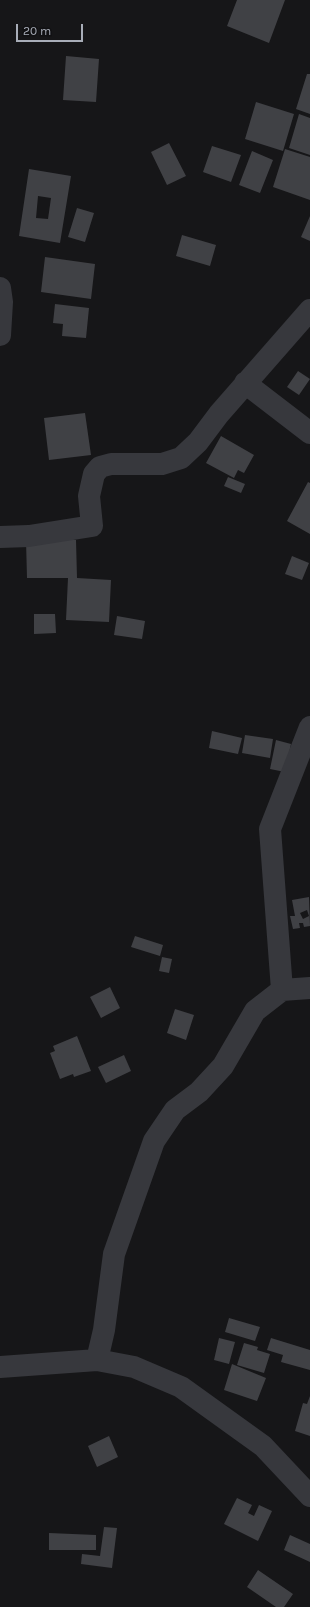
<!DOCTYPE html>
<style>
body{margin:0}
#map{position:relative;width:310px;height:1607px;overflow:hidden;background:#161618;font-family:Karla,sans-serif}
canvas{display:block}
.scale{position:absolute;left:16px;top:24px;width:67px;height:18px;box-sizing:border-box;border:2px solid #a8adb8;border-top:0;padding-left:5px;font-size:12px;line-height:14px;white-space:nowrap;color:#a8adb8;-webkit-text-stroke:3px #111113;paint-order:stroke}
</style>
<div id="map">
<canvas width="310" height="1607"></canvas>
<div class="scale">20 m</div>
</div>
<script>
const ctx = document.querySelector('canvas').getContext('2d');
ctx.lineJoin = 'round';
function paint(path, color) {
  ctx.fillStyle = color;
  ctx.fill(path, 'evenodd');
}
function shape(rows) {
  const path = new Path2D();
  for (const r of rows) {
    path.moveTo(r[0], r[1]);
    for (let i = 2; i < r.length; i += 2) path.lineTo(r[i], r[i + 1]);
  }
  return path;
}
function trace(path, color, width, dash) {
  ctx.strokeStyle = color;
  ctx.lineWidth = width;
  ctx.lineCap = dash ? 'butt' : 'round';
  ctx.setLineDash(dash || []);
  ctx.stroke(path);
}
const building = shape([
 [237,0,285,0,269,43,227,26],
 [66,56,99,59,96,102,63,100],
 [307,74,310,74,310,114,296,109],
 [256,102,294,114,283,151,245,139],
 [299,114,310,118,310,155,289,148],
 [169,143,186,176,167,185,151,152],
 [212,146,241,155,231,182,203,172],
 [285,149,310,157,310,200,273,187],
 [252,151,273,160,260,193,239,185],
 [29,169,71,176,60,243,19,236],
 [38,196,51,198,48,219,36,218],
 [77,208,94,213,85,242,68,237],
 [310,216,310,241,301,237],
 [182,235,216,245,210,266,176,256],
 [45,257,95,264,91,299,41,292],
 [55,304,89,308,86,338,62,336,63,324,53,323],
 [298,371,310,379,299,395,287,387],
 [85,413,91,455,49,460,44,418],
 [221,436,254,455,244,473,238,470,234,478,206,463],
 [228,477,245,484,241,493,224,486],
 [308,482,310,483,310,534,287,521],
 [26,540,76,540,77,578,111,580,109,622,66,620,68,578,27,578],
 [292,556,309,563,302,580,285,574],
 [34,614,55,614,56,633,34,634],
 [117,616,145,621,142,639,114,635],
 [212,731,242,738,238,754,209,748],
 [245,735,273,739,270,758,242,753],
 [276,740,291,744,285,772,270,769],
 [309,897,310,926,304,927,303,923,299,923,300,928,293,929,290,916,295,916,292,900],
 [307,910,309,916,303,919,300,913],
 [135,936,163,945,160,956,131,947],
 [162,957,172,959,169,973,159,971],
 [110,987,120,1008,101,1018,90,997],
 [175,1009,194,1015,186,1040,167,1033],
 [77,1036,91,1071,74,1077,73,1074,60,1079,50,1053,55,1051,53,1046],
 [124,1055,131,1071,106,1083,98,1067],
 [229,1318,260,1327,255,1341,225,1332],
 [219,1338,235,1342,229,1364,214,1360],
 [271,1338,310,1350,310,1370,281,1362,283,1355,267,1350],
 [244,1343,258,1347,257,1350,270,1354,264,1373,237,1365],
 [232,1364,266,1378,257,1401,224,1390],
 [310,1396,310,1436,295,1431,303,1403,307,1404],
 [109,1436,118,1457,97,1467,88,1446],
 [237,1498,252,1505,248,1513,254,1516,259,1505,272,1511,258,1541,224,1524],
 [104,1527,117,1528,112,1568,81,1564,82,1554,100,1556],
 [49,1533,96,1535,96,1550,49,1550],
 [290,1535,310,1544,310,1562,284,1550],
 [258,1570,293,1594,284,1607,276,1607,247,1587]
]);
const minor = shape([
 [0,288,2,302,0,335],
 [245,383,310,433],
 [0,537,29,536,92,526,89,496,94,474,100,467,111,464,162,464,181,458,198,442,219,414,310,310],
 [282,990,270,829,310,727],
 [97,1360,104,1330,114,1254,154,1141,175,1110,199,1092,223,1066,255,1011,282,990,310,988],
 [0,1367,97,1360,134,1367,181,1387,263,1446,310,1496]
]);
paint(building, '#404145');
trace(minor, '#37383d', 22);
</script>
